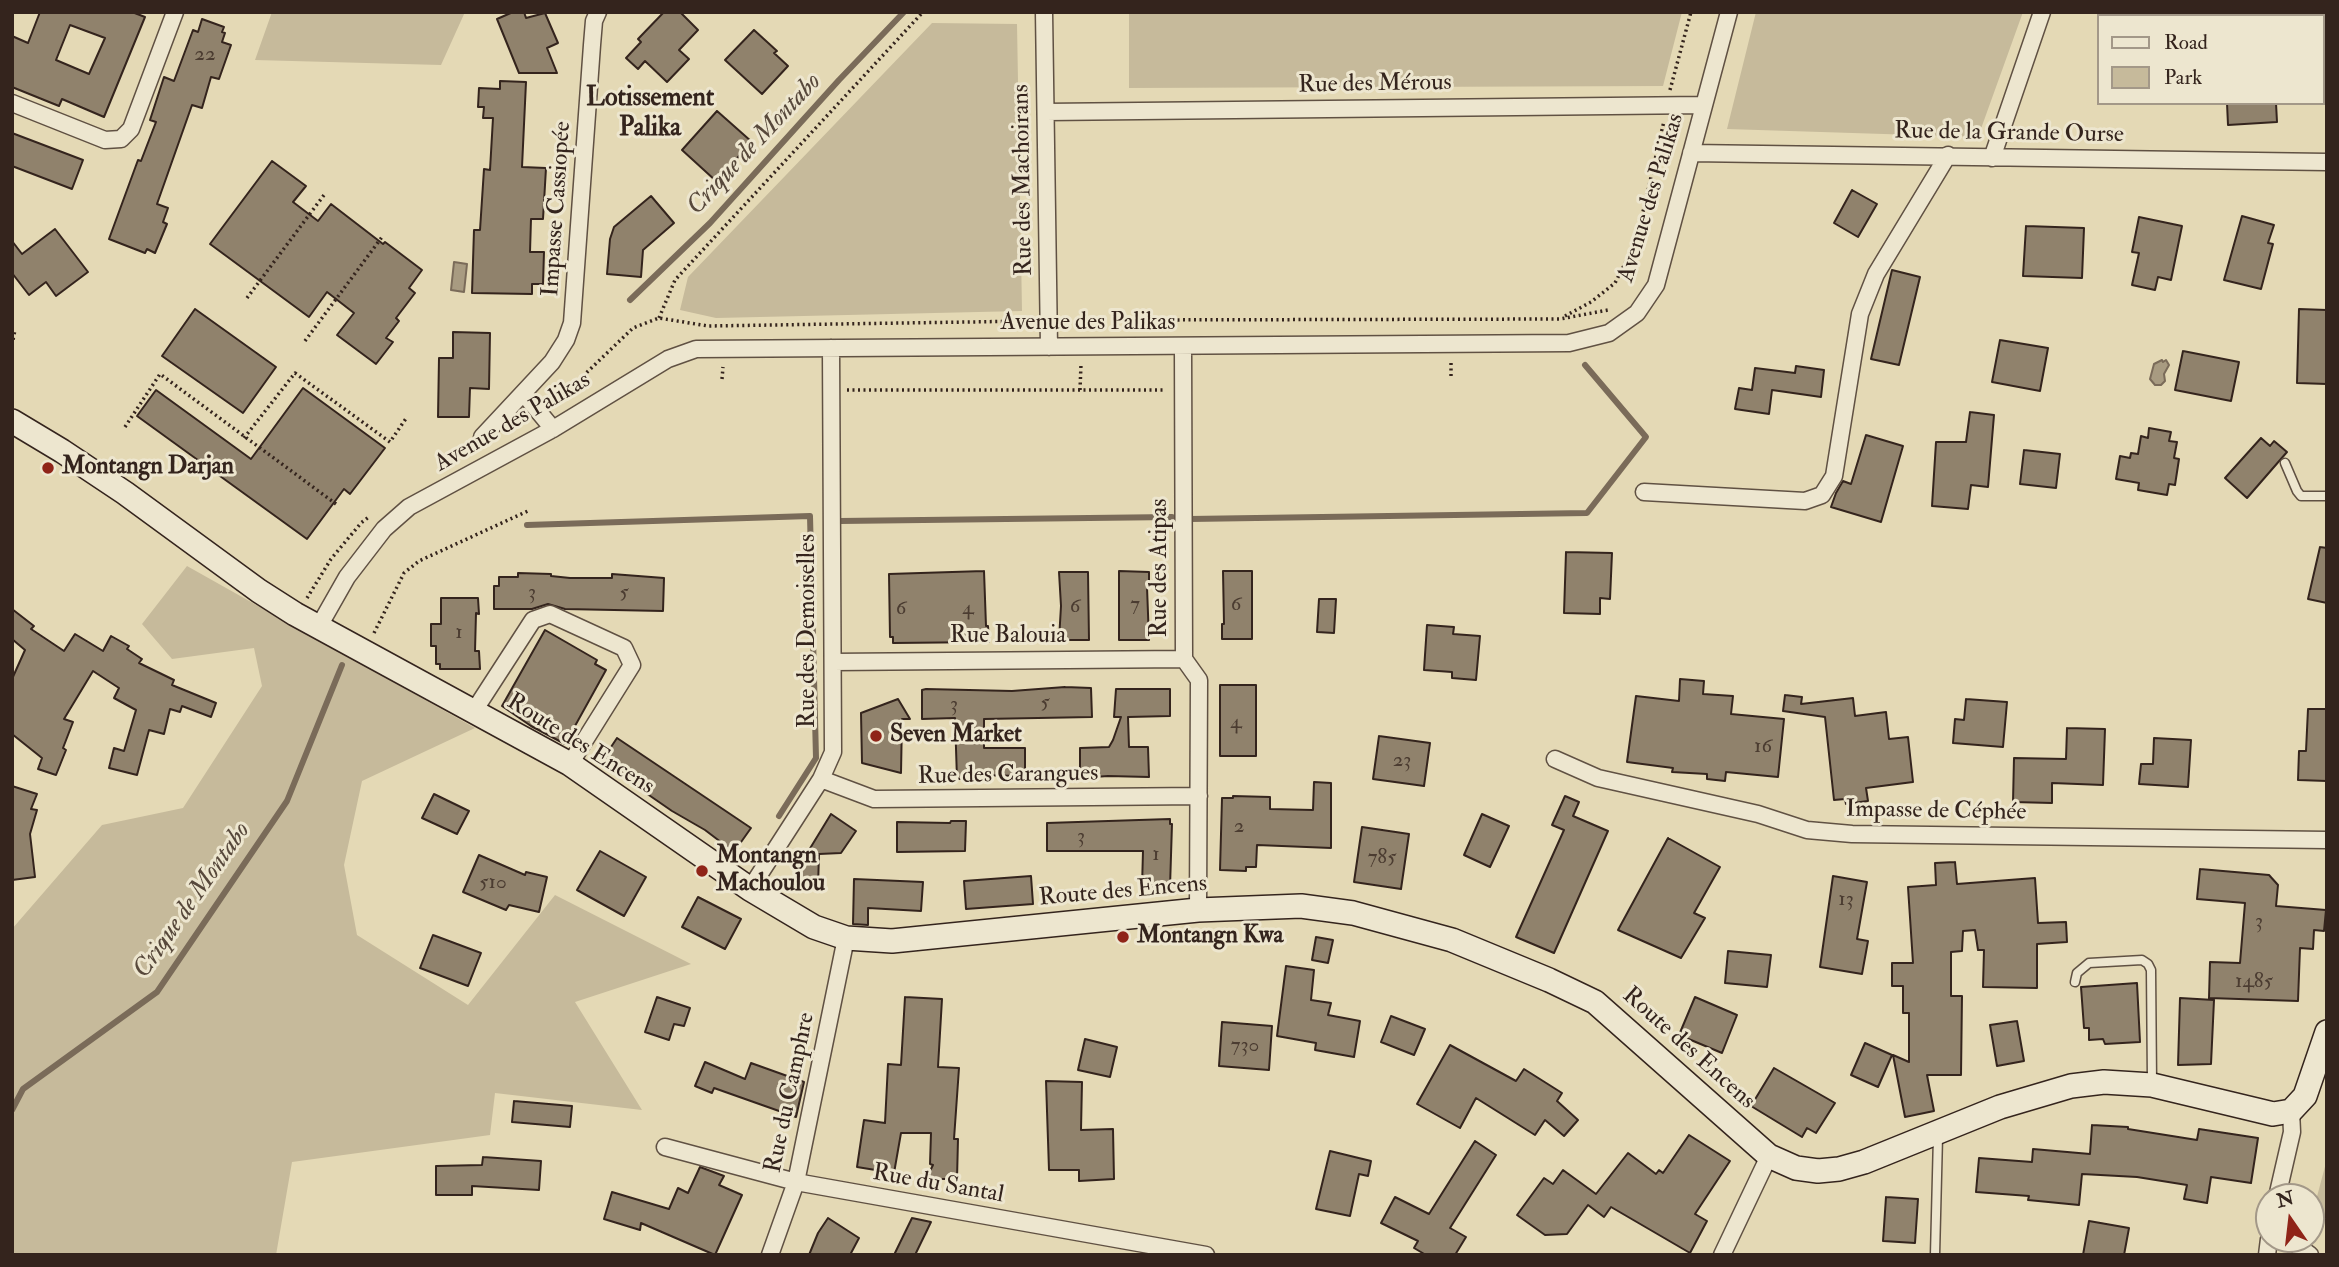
<!DOCTYPE html>
<meta charset="utf-8">
<style>
body{margin:0}
#map{position:relative;width:2339px;height:1267px;overflow:hidden;background:#e4d9b5;font-family:"IM FELL Double Pica",serif}
canvas{display:block}
.frame{position:absolute;inset:0;border:14px solid #34241d;pointer-events:none}
.legend{position:absolute;left:2097px;top:14px;width:228px;height:91px;box-sizing:border-box;background:#ede6cf;border:2px solid #a39888;margin:0;padding:9px 12px;list-style:none;font-size:21px;color:#34241d}
.legend li{display:flex;align-items:center;gap:14px;height:35px}
.legend b{width:35px;border:2px solid #a39888}
.north{position:absolute;left:2255px;top:1183px;width:70px;height:70px;box-sizing:border-box;background:#ede6cf;border:2px solid #a39888;border-radius:50%;rotate:346deg;font-size:19px;font-weight:700;line-height:28px;text-align:center;color:#34241d}
.north::after{content:'';display:block;margin:auto;width:24px;height:32px;background:#8f2418;clip-path:polygon(50% 0,100% 100%,50% 72%,0 100%)}
</style>
<div id="map">
<canvas width="2339" height="1267"></canvas>
<div class="frame"></div>
<ul class="legend">
<li><b style="height:9px;background:#ede6cf"></b>Road</li>
<li><b style="height:19px;background:#c6ba9b"></b>Park</li>
</ul>
<div class="north">N</div>
</div>
<script>
const ctx = document.querySelector('canvas').getContext('2d');
ctx.lineJoin = 'round';
function paint(path, color) {
  ctx.fillStyle = color;
  ctx.fill(path, 'evenodd');
}
function shape(rows) {
  const path = new Path2D();
  for (const r of rows) {
    path.moveTo(r[0], r[1]);
    for (let i = 2; i < r.length; i += 2) path.lineTo(r[i], r[i + 1]);
  }
  return path;
}
function trace(path, color, width, dash) {
  ctx.strokeStyle = color;
  ctx.lineWidth = width;
  ctx.lineCap = dash ? 'butt' : 'round';
  ctx.setLineDash(dash || []);
  ctx.stroke(path);
}
function write(font, color, halo, rows, align = 'center') {
  ctx.font = font + ' "IM FELL Double Pica",serif';
  ctx.lineWidth = 6;
  ctx.setLineDash([]);
  ctx.textBaseline = 'middle';
  ctx.strokeStyle = halo;
  ctx.fillStyle = color;
  for (const [text, x, y, turn = 0] of rows) {
    ctx.save();
    ctx.translate(x, y);
    ctx.rotate((+turn || 0) * Math.PI / 180);
    ctx.textAlign = isNaN(turn) ? turn : align;
    if (halo) ctx.strokeText(text, 0, 0);
    ctx.fillText(text, 0, 0);
    ctx.restore();
  }
}
const green = shape([
 [272,12,465,12,441,65,255,60],
 [1129,12,1682,12,1663,86,1129,88],
 [1756,12,2023,12,1978,137,1727,129],
 [932,23,1017,24,1022,311,716,318,680,310,688,277],
 [187,566,475,728,362,781,344,865,357,935,468,1005,555,895,691,964,575,1002,642,1110,495,1093,490,1135,292,1162,276,1255,12,1255,12,929,102,825,183,808,262,686,254,648,172,659,142,624],
 [2327,1159,2327,1219,2315,1204]
]);
const water = shape([
 [454,262,467,264,464,292,451,290,454,262],
 [2162,360,2163,362,2166,360,2169,365,2164,374,2165,381,2161,385,2155,385,2150,379,2154,364,2162,360]
]);
const stream = shape([
 [630,300,710,223,839,80,904,12],
 [1190,519,1587,513,1646,437,1585,365],
 [840,521,1172,517],
 [527,525,810,516,816,758,779,816],
 [12,1110,23,1089,157,992,287,801,342,665]
]);
const building = shape([
 [40,12,132,12,145,17,104,117,62,99,59,106,12,87,12,36,28,43,40,12],
 [70,25,105,38,89,74,56,60,70,25],
 [513,12,524,12,526,18,545,13,558,43,547,48,557,73,519,73,497,19,513,12],
 [664,12,680,12,698,30,679,50,689,59,667,82,645,61,638,69,626,58,641,42,638,39,664,12],
 [202,19,224,27,222,32,225,33,222,42,231,45,219,79,211,77,202,108,192,105,157,204,168,208,163,222,167,224,155,253,147,249,145,253,109,239,138,160,141,161,156,122,150,120,164,77,174,81,193,30,198,32,202,19],
 [754,30,777,51,774,53,788,66,762,94,725,60,754,30],
 [500,81,526,82,522,167,546,168,543,219,531,219,530,252,544,252,543,284,532,284,532,294,472,293,474,230,480,230,484,169,490,170,493,118,483,118,484,107,478,107,479,88,500,89,500,81],
 [2227,103,2276,103,2277,122,2228,125,2227,103],
 [717,111,752,142,716,181,682,150,717,111],
 [12,133,83,160,72,189,12,166,12,133],
 [272,161,306,186,293,202,318,221,331,204,383,244,385,242,422,270,409,288,415,293,396,318,399,321,386,338,393,342,376,364,337,335,354,313,327,292,309,317,210,244,272,161],
 [1852,190,1877,204,1858,237,1834,223,1852,190],
 [651,196,674,223,643,250,641,277,607,274,610,239,614,227,651,196],
 [2242,216,2274,225,2268,243,2273,244,2261,289,2224,280,2242,216],
 [2139,217,2182,226,2171,280,2158,277,2155,290,2132,285,2139,253,2132,252,2139,217],
 [2026,226,2084,228,2082,278,2023,276,2026,226],
 [55,229,88,272,56,296,46,282,29,295,12,273,12,241,22,254,55,229],
 [1892,270,1920,277,1899,365,1871,359,1892,270],
 [195,309,276,367,243,413,162,356,195,309],
 [2299,309,2327,310,2327,384,2297,383,2299,309],
 [453,332,490,333,489,389,470,388,469,417,438,417,439,358,453,358,453,332],
 [2000,340,2048,348,2040,391,1992,382,2000,340],
 [2183,351,2239,362,2231,401,2175,390,2183,351],
 [1796,366,1824,370,1821,397,1772,390,1769,414,1735,409,1739,388,1752,390,1755,368,1795,373,1796,366],
 [303,388,385,448,350,494,344,489,307,539,137,416,156,390,251,459,303,388],
 [1970,412,1994,415,1988,487,1971,485,1968,509,1932,506,1936,442,1966,442,1970,412],
 [2149,428,2171,432,2169,441,2177,442,2174,458,2179,459,2175,485,2169,484,2167,495,2138,490,2139,483,2116,479,2120,456,2130,458,2131,453,2138,454,2141,436,2148,438,2149,428],
 [1866,435,1903,446,1881,522,1831,507,1836,493,1843,481,1851,484,1866,435],
 [2261,438,2270,446,2274,441,2287,452,2247,498,2225,478,2261,438],
 [2024,450,2060,454,2056,488,2020,484,2024,450],
 [2320,547,2327,548,2327,603,2308,599,2320,547],
 [1566,552,1612,553,1610,599,1600,598,1600,614,1564,613,1566,552],
 [984,571,986,626,988,626,989,642,893,643,893,637,890,637,889,574,984,571],
 [1119,571,1149,572,1149,587,1147,587,1149,640,1119,640,1119,571],
 [1223,571,1252,571,1252,639,1222,639,1222,624,1224,624,1223,571],
 [1059,572,1088,572,1089,640,1059,640,1061,606,1059,572],
 [518,573,551,574,551,576,570,578,612,578,612,574,664,578,663,611,565,609,548,604,532,609,494,609,494,586,499,586,499,577,518,577,518,573],
 [441,598,478,598,479,614,476,613,475,651,479,651,480,669,440,669,440,664,436,664,436,646,431,646,431,624,441,624,441,598],
 [1319,599,1336,599,1334,633,1317,632,1319,599],
 [12,609,34,626,31,629,64,651,75,634,103,651,111,636,129,646,127,649,142,659,139,663,174,680,172,685,216,703,211,717,182,706,180,712,170,709,164,734,149,730,137,775,109,768,114,748,124,751,136,710,114,698,119,688,93,671,64,719,73,722,63,748,66,750,56,775,38,769,42,758,12,734,12,679,25,650,12,639,12,609],
 [1427,625,1454,627,1453,634,1480,636,1476,680,1452,678,1452,672,1424,670,1427,625],
 [545,630,597,660,595,664,606,670,565,744,531,726,502,706,545,630],
 [1680,679,1704,681,1703,694,1733,696,1731,714,1784,719,1778,777,1726,772,1725,781,1707,779,1707,774,1672,772,1673,768,1627,762,1636,696,1679,701,1680,679],
 [1220,685,1256,685,1256,756,1220,756,1220,685],
 [1065,687,1091,688,1092,717,984,719,984,748,1025,748,1025,776,972,775,972,779,957,779,955,718,922,719,922,690,926,689,1012,691,1065,687],
 [1116,689,1170,689,1170,716,1128,717,1129,747,1148,747,1149,777,1108,776,1080,778,1080,748,1109,747,1113,740,1121,717,1114,717,1116,689],
 [1785,695,1802,697,1801,704,1853,698,1855,716,1886,712,1889,739,1908,737,1913,782,1866,788,1868,801,1846,804,1845,799,1834,800,1825,717,1783,711,1785,695],
 [898,699,910,719,902,719,901,773,862,763,861,713,898,699],
 [1966,699,2007,702,2003,747,1953,743,1955,719,1964,720,1966,699],
 [2308,709,2327,709,2327,781,2298,780,2299,751,2306,751,2308,709],
 [2067,728,2105,729,2103,785,2052,783,2052,803,2013,802,2014,758,2066,759,2067,728],
 [1379,736,1430,743,1424,786,1373,779,1379,736],
 [617,738,751,828,734,852,705,830,672,811,601,762,617,738],
 [2154,738,2191,740,2188,787,2139,784,2141,764,2153,764,2154,738],
 [1314,782,1331,783,1331,848,1257,845,1256,867,1246,867,1246,871,1220,870,1222,798,1233,798,1233,796,1270,797,1270,809,1313,810,1314,782],
 [12,786,37,794,31,809,37,810,30,834,35,877,12,880,12,786],
 [434,794,469,811,457,834,422,818,434,794],
 [1565,796,1579,802,1573,816,1608,831,1554,953,1516,937,1564,830,1552,825,1565,796],
 [831,814,856,831,841,853,819,854,818,887,795,873,831,814],
 [1482,814,1509,826,1490,867,1464,855,1482,814],
 [1170,819,1170,824,1172,824,1170,887,1142,887,1143,851,1047,851,1047,823,1170,819],
 [951,821,966,821,965,851,897,852,897,822,950,823,951,821],
 [1362,827,1409,834,1401,889,1354,882,1362,827],
 [1668,838,1720,867,1694,913,1705,918,1681,958,1618,930,1668,838],
 [600,851,646,877,624,916,577,890,600,851],
 [479,855,525,875,526,872,547,877,539,912,509,905,506,910,463,892,479,855],
 [1955,862,1957,884,2035,878,2038,923,2066,922,2067,942,2037,944,2037,988,1983,987,1984,950,1978,950,1975,930,1963,931,1962,951,1951,952,1951,996,1962,996,1961,1075,1927,1075,1934,1111,1905,1117,1893,1055,1909,1062,1909,1013,1903,1013,1903,986,1892,986,1892,963,1913,963,1908,887,1936,885,1935,863,1955,862],
 [2200,869,2269,875,2278,885,2276,906,2326,910,2324,931,2314,930,2313,949,2300,948,2298,1001,2209,998,2210,962,2240,963,2245,903,2197,899,2200,869],
 [1031,876,1033,904,966,909,964,881,1031,876],
 [1833,876,1867,882,1857,939,1868,941,1862,974,1820,967,1833,876],
 [854,879,923,882,921,911,868,908,868,925,853,924,854,879],
 [698,897,741,919,725,949,682,927,698,897],
 [433,935,481,953,468,986,420,968,433,935],
 [1316,937,1333,940,1328,963,1312,960,1316,937],
 [1728,951,1771,955,1767,987,1725,983,1728,951],
 [1286,966,1314,970,1311,1000,1331,1003,1328,1015,1360,1021,1354,1057,1315,1050,1316,1043,1277,1036,1286,966],
 [2137,983,2140,1042,2105,1044,2103,1039,2089,1040,2089,1028,2084,1028,2081,987,2137,983],
 [657,997,690,1008,684,1026,674,1024,669,1040,645,1032,657,997],
 [905,997,942,999,938,1067,959,1068,954,1139,958,1139,957,1179,926,1179,933,1165,930,1164,931,1133,901,1133,894,1173,857,1167,864,1120,885,1123,888,1064,901,1065,905,997],
 [1695,997,1737,1015,1722,1053,1679,1035,1695,997],
 [2180,998,2214,1000,2211,1064,2178,1065,2180,998],
 [1391,1016,1425,1029,1414,1055,1381,1042,1391,1016],
 [2017,1021,2024,1061,1997,1066,1990,1025,2017,1021],
 [1222,1022,1272,1026,1269,1070,1219,1066,1222,1022],
 [1085,1039,1117,1047,1110,1077,1078,1070,1085,1039],
 [1865,1043,1892,1055,1878,1087,1851,1075,1865,1043],
 [1450,1045,1516,1081,1524,1069,1562,1093,1557,1101,1578,1120,1564,1136,1545,1120,1535,1135,1476,1098,1460,1128,1417,1104,1450,1045],
 [705,1062,745,1079,751,1063,804,1082,796,1117,714,1088,712,1093,695,1086,705,1062],
 [1774,1068,1835,1103,1816,1133,1807,1128,1802,1137,1751,1106,1774,1068],
 [1046,1081,1082,1082,1081,1130,1113,1129,1114,1179,1079,1181,1079,1170,1049,1170,1046,1081],
 [514,1101,572,1106,570,1127,512,1122,514,1101],
 [2092,1125,2128,1127,2128,1129,2197,1140,2199,1129,2258,1138,2251,1183,2211,1177,2207,1203,2184,1199,2187,1185,2137,1177,2082,1174,2079,1205,2028,1200,2029,1196,1976,1192,1979,1158,2032,1162,2033,1149,2090,1154,2092,1125],
 [1689,1135,1730,1161,1695,1214,1707,1221,1690,1253,1611,1207,1604,1217,1588,1205,1567,1234,1545,1235,1517,1215,1544,1178,1553,1184,1563,1170,1596,1194,1628,1153,1656,1174,1659,1170,1663,1173,1689,1135],
 [1475,1141,1496,1155,1450,1228,1466,1237,1455,1255,1426,1255,1414,1248,1418,1241,1381,1223,1395,1197,1429,1214,1475,1141],
 [1330,1151,1371,1161,1368,1176,1359,1174,1350,1216,1316,1209,1330,1151],
 [483,1157,541,1161,539,1190,472,1186,472,1195,436,1195,436,1166,482,1165,483,1157],
 [700,1167,724,1176,719,1185,742,1195,715,1255,641,1223,640,1230,604,1219,612,1192,669,1209,678,1188,688,1193,700,1167],
 [1886,1197,1918,1199,1915,1243,1883,1241,1886,1197],
 [828,1218,859,1238,850,1255,809,1255,818,1233,828,1218],
 [912,1218,931,1222,915,1255,894,1255,912,1218],
 [2089,1221,2129,1228,2124,1255,2083,1255,2089,1221]
]);
const path = shape([
 [1670,90,1691,12],
 [247,298,324,195],
 [1565,316,1591,302,1615,283,1636,242,1664,121],
 [659,318,675,280,923,12],
 [1128,320,1560,319,1608,310],
 [305,341,382,237],
 [12,345,15,330],
 [1451,376,1451,360],
 [722,379,723,367],
 [847,390,1165,390],
 [1080,390,1081,364],
 [555,403,633,328,659,318,708,326,1032,321],
 [125,427,160,374,336,504],
 [244,438,295,373,390,442,407,417],
 [307,598,331,559,361,523,370,516],
 [374,633,404,573,419,561,530,510]
]);
const lane = shape([
 [2285,463,2297,491,2301,496,2327,496],
 [2075,982,2077,973,2089,963,2142,960,2148,964,2151,970,2152,1082],
 [1935,1255,1938,1136]
]);
const street = shape([
 [1044,12,1049,347],
 [12,103,105,140,121,139,131,129,175,12],
 [1046,112,1704,105],
 [1691,153,2327,162],
 [1992,158,2042,12],
 [1183,347,1184,659,1199,680,1198,910],
 [524,394,553,429],
 [482,437,552,362,566,340,572,323,592,45,594,21,598,12],
 [1644,492,1805,501,1822,495,1834,476,1860,314,1876,274,1948,155],
 [318,628,347,577,384,529,409,507,553,429,668,359,696,349,1569,343,1609,333,1637,313,1656,285,1729,12],
 [833,662,1184,659],
 [474,711,533,620,550,614,624,648,632,665,570,764],
 [1555,759,1598,778,1758,814,1807,830,1852,834,2327,840],
 [821,779,874,799,1199,796],
 [750,889,821,779,833,752,831,348],
 [665,1147,796,1182,1206,1255],
 [2277,1197,2292,1132,2291,1111],
 [2288,1239,2310,1255],
 [770,1255,796,1182,846,938],
 [1722,1255,1769,1156],
 [2267,1255,2269,1239]
]);
const secondary = shape([
 [12,421,62,451,125,493,259,591,295,614,570,764,750,889,814,927,846,938,892,941,1198,910,1301,906,1353,913,1452,940,1549,980,1595,1002,1769,1156,1796,1168,1818,1171,1839,1169,1864,1162,2000,1107,2071,1086,2104,1082,2152,1085,2273,1114,2291,1111,2305,1096,2327,1032]
]);
const markers = [
 [48,468,7,"#8f2418"],
 [876,736,7,"#8f2418"],
 [702,871,7,"#8f2418"],
 [1123,937,7,"#8f2418"]
];
const numberNames = [
 ["22",205,55],
 ["3",532,593],
 ["5",624,593],
 ["7",1135,605],
 ["6",1236,605],
 ["6",1075,607],
 ["6",901,609],
 ["4",968,609],
 ["1",459,633],
 ["5",1045,703],
 ["3",954,705],
 ["4",1236,723],
 ["16",1763,747],
 ["23",1402,761],
 ["2",1239,827],
 ["3",1081,837],
 ["1",1156,855],
 ["785",1382,858],
 ["510",493,883],
 ["13",1846,900],
 ["3",2259,922],
 ["1485",2254,982],
 ["730",1245,1046]
];
const streetNames = [
 ["Rue des Mérous",1375,85,-1],
 ["Rue de la Grande Ourse",2009,134,1],
 ["Rue des Machoirans",1024,180,-91],
 ["Avenue des Palikas",1652,198,-73],
 ["Impasse Cassiopée",558,209,-86],
 ["Avenue des Palikas",1088,324],
 ["Avenue des Palikas",513,423,-30],
 ["Rue des Atipas",1161,568,-90],
 ["Rue des Demoiselles",809,631,-90],
 ["Rue Balouia",1008,637],
 ["Route des Encens",580,745,32],
 ["Rue des Carangues",1008,776,-1],
 ["Impasse de Céphée",1936,812,1],
 ["Route des Encens",1123,892,-5],
 ["Route des Encens",1688,1049,42],
 ["Rue du Camphre",791,1093,-78],
 ["Rue du Santal",938,1185,10]
];
const poiNames = [
 ["Montangn Darjan",62,468],
 ["Seven Market",890,736],
 ["Montangn",716,857],
 ["Machoulou",716,885],
 ["Montangn Kwa",1137,937]
];
const neighbourhoodNames = [
 ["Lotissement",650,99],
 ["Palika",650,129]
];
const waterNames = [
 ["Crique de Montabo",755,145,-47],
 ["Crique de Montabo",193,901,-55]
];
paint(green, '#c6ba9b');
paint(water, '#a89b81');
trace(water, '#7a6b59', 2);
trace(stream, '#7a6b59', 6);
paint(building, '#90826c');
trace(building, '#34241d', 2);
trace(lane, '#605143', 11);
trace(street, '#605143', 19);
trace(secondary, '#34241d', 26);
trace(path, '#34241d', 3.5, [2, 3.5]);
trace(lane, '#ede6cf', 8);
trace(street, '#ede6cf', 16);
trace(secondary, '#ede6cf', 23);
for (const [x, y, r, color] of markers) {
  const dot = new Path2D();
  dot.arc(x, y, r, 0, 2 * Math.PI);
  ctx.fillStyle = color;
  ctx.fill(dot);
  trace(dot, '#ede6cf', 2.5);
}
write('21px', '#4b3c31', null, numberNames);
write('24px', '#34241d', '#ede6cf', streetNames);
write('bold 24px', '#34241d', '#ede6cf', poiNames, 'left');
write('bold 26px', '#34241d', '#ede6cf', neighbourhoodNames);
write('italic 26px', '#57483b', '#ede6cf', waterNames);
</script>
